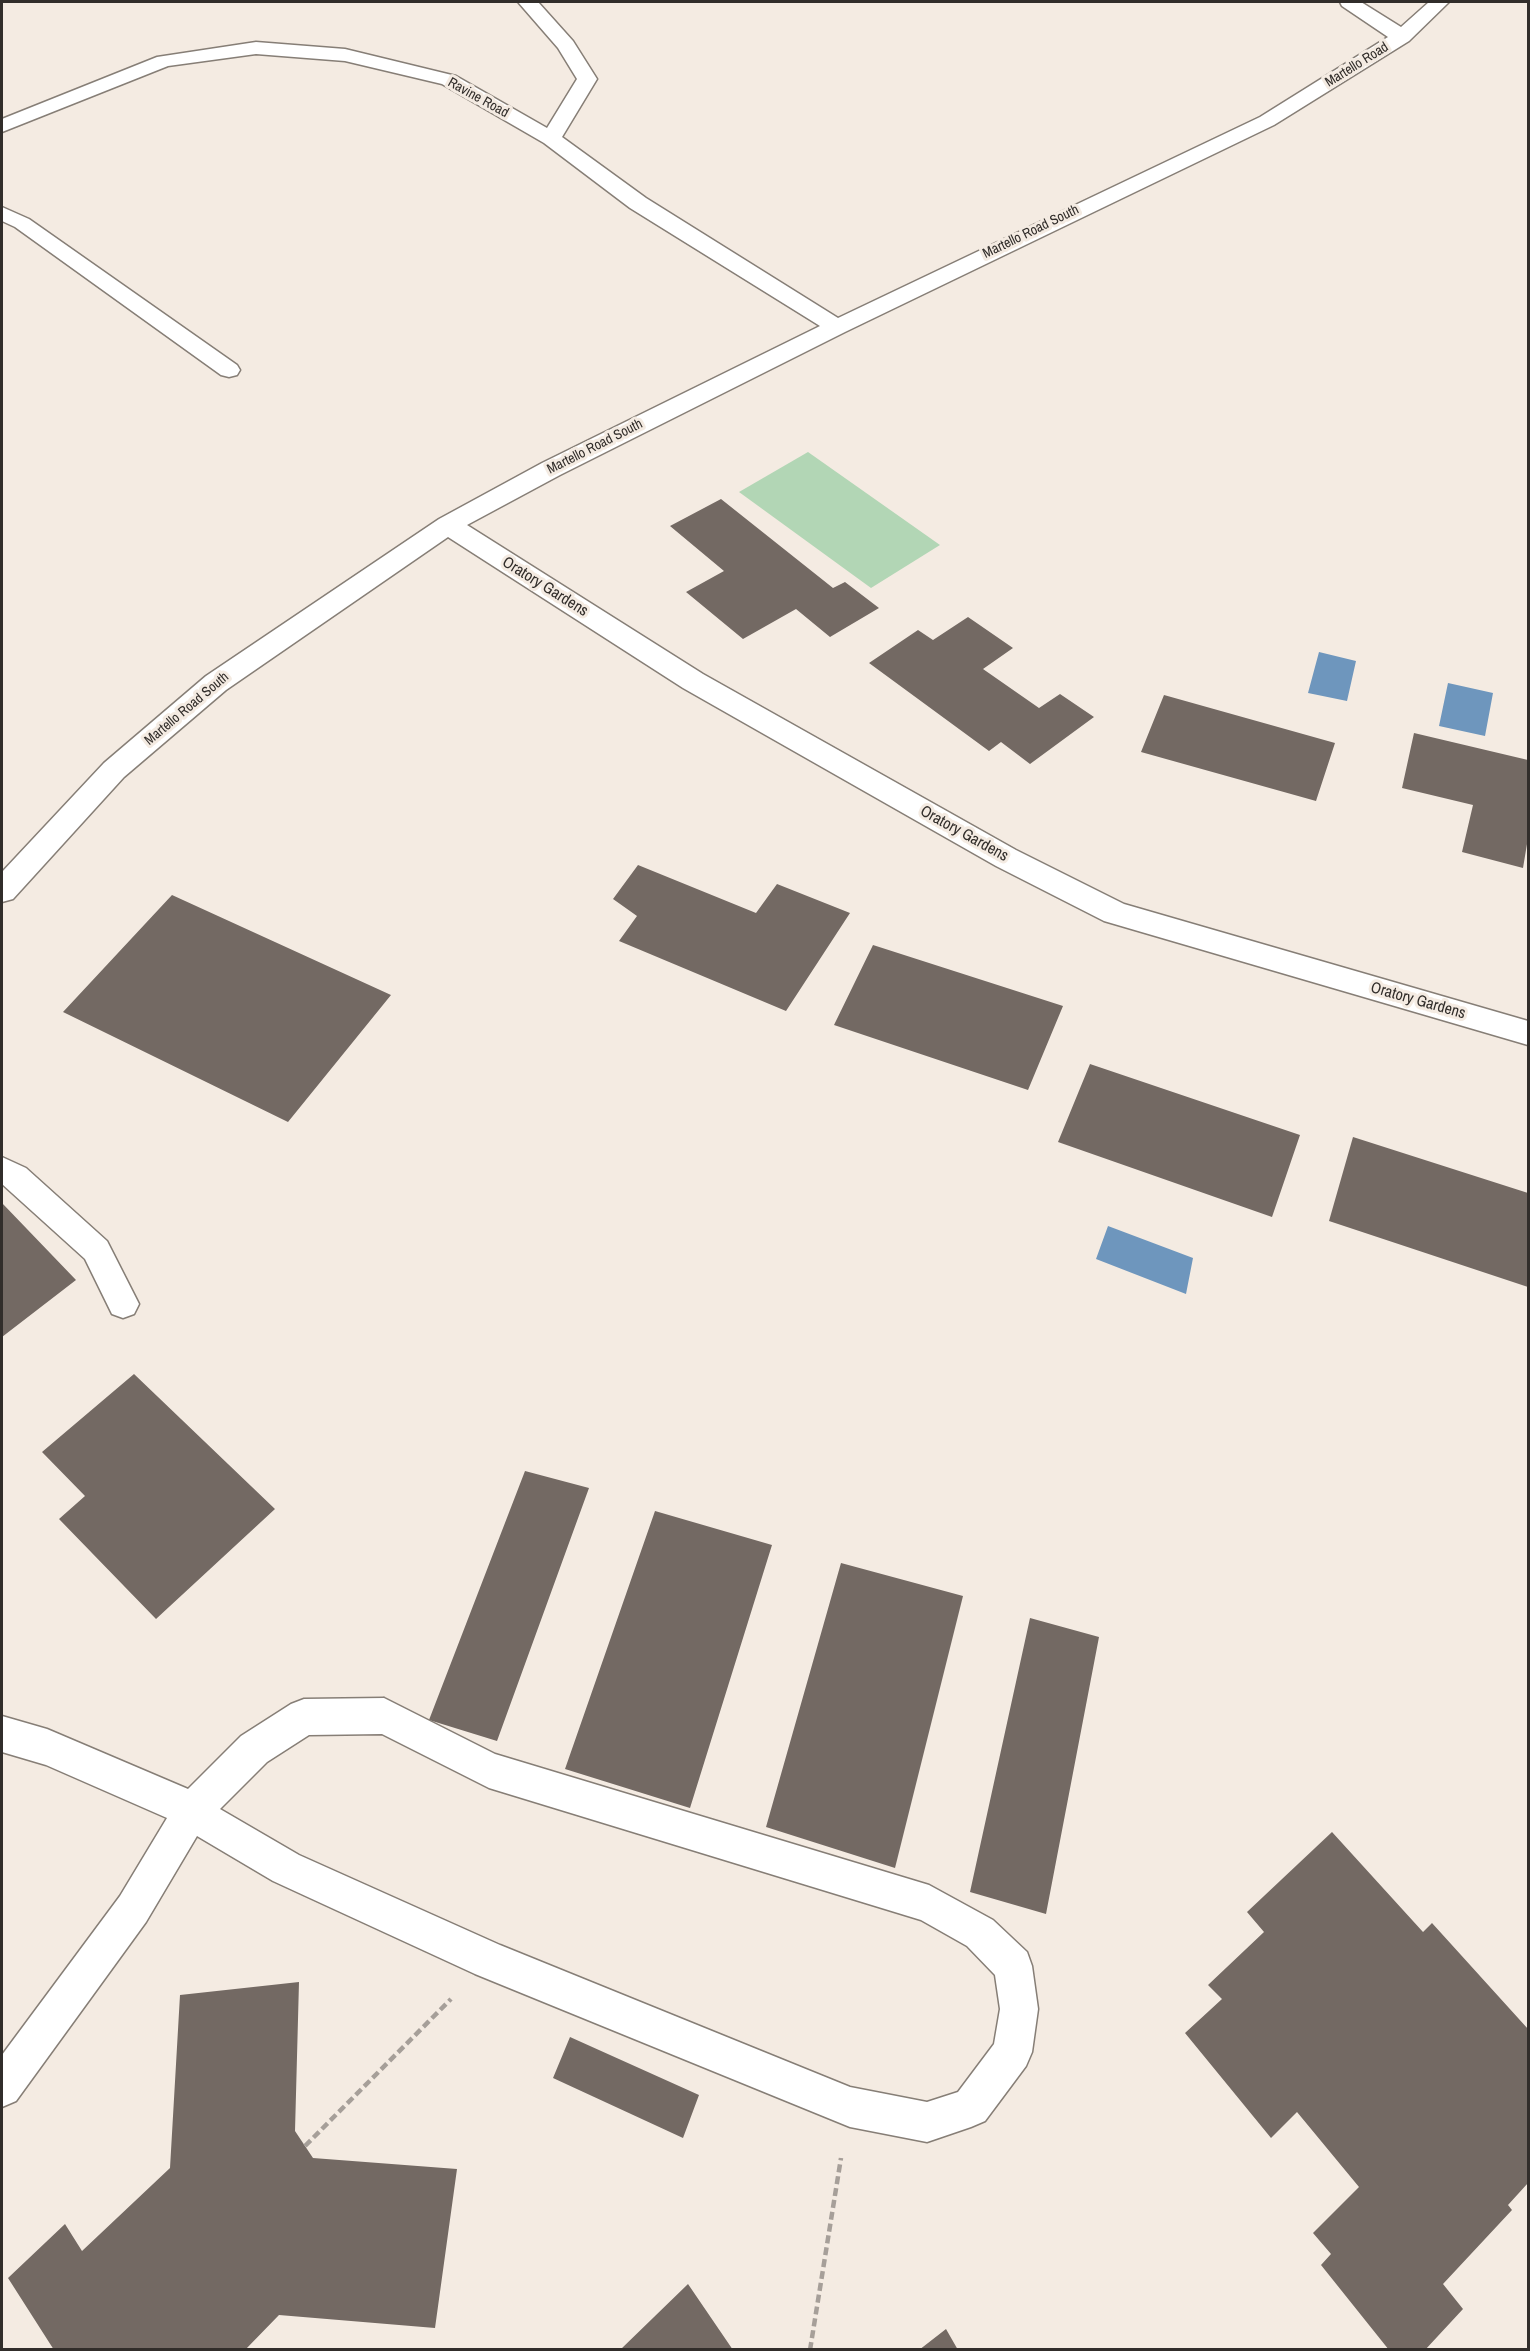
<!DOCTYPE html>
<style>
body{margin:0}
#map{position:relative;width:1530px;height:2351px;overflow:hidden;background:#f4ebe2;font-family:"Archivo Narrow",sans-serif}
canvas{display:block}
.frame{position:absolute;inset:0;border:3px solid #312d2a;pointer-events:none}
</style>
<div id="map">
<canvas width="1530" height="2351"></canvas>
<div class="frame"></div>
</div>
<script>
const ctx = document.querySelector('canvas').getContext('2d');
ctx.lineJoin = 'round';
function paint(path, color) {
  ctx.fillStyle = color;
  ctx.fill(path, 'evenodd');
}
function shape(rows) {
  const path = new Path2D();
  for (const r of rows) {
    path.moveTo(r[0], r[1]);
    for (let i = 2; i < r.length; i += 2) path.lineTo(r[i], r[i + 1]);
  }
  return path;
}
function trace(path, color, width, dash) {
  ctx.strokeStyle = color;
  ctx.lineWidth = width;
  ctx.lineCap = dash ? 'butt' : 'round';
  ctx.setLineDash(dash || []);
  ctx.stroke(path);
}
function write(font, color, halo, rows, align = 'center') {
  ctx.font = font + ' "Archivo Narrow",sans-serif';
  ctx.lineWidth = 6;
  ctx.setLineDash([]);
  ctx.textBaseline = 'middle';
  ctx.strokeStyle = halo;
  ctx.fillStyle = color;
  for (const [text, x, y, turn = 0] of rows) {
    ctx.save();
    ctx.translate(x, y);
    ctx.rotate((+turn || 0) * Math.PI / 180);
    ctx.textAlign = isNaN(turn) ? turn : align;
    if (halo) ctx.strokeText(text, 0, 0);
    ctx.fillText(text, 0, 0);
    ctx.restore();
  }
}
const green = shape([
 [808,452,940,545,871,588,739,492]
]);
const water = shape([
 [1319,652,1356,661,1347,701,1308,693],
 [1448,683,1493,693,1485,736,1439,726],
 [1108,1226,1193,1258,1186,1294,1096,1259]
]);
const building = shape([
 [721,499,833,588,845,582,879,608,830,637,796,609,743,639,686,592,724,571,670,526],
 [968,617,1013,648,983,669,1039,708,1060,694,1094,717,1030,764,1001,742,989,751,869,663,918,630,933,640],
 [1164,695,1335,743,1316,801,1141,752],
 [1414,733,1528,760,1528,838,1523,868,1462,852,1473,805,1402,788],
 [638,865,756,913,777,884,850,913,786,1011,619,941,637,916,613,899],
 [172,895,391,995,288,1122,63,1012],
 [873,945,1063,1006,1028,1090,834,1025],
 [1090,1064,1300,1135,1272,1217,1058,1142],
 [1353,1137,1528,1193,1528,1287,1329,1221],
 [2,1203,76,1280,2,1337],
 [134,1374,275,1509,156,1619,59,1519,85,1496,42,1452],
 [525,1471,589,1488,497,1741,429,1720],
 [655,1511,772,1545,690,1808,565,1769],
 [841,1563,963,1596,895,1868,766,1827],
 [1030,1618,1099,1637,1046,1914,970,1892],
 [1332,1832,1423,1932,1432,1923,1528,2029,1528,2183,1508,2205,1512,2210,1443,2284,1463,2309,1425,2350,1389,2350,1321,2265,1331,2254,1313,2233,1359,2187,1297,2112,1271,2138,1185,2033,1222,1999,1208,1985,1264,1932,1247,1912],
 [299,1982,295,2131,313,2158,457,2169,435,2328,279,2315,245,2350,54,2350,8,2278,65,2224,82,2251,170,2168,180,1995],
 [570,2037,699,2095,683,2138,553,2078],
 [688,2284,733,2350,620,2350],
 [946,2329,958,2350,919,2350]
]);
const path = shape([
 [305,2146,451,1999],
 [810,2350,841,2158]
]);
const service = shape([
 [2,207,29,219,237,365,240,370,237,375,229,377,221,375,15,227,2,221,2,207],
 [2,1157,26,1168,107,1241,139,1304,134,1314,123,1318,112,1314,85,1259,2,1184,2,1157],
 [384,1698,495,1754,929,1885,993,1920,1027,1952,1032,1966,1038,2009,1032,2052,1026,2066,985,2121,971,2127,927,2142,850,2127,475,1974,273,1881,197,1836,146,1922,16,2101,2,2107,2,2055,120,1896,167,1818,46,1765,2,1752,2,1716,47,1729,188,1789,241,1736,291,1704,304,1699,384,1698],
 [382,1734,489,1788,921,1920,967,1946,995,1975,1000,2009,994,2044,958,2092,927,2102,850,2087,500,1945,299,1855,220,1809,267,1762,309,1735,382,1734]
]);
const minor = shape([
 [518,2,538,2,573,41,597,79,562,137,646,198,838,318,1260,117,1388,37,1342,6,1340,2,1361,2,1401,27,1429,2,1449,2,1409,41,1274,125,845,332,560,475,467,525,703,674,1016,850,1124,904,1528,1021,1528,1045,1104,921,996,866,683,688,448,537,226,690,124,777,13,899,2,902,2,872,104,763,206,676,439,519,542,463,820,326,630,208,544,143,442,84,345,61,256,54,168,66,2,132,2,119,157,57,256,42,345,49,456,76,547,128,577,79,558,48,518,2]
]);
const farStreetnames = [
 ["Martello Road",1357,65,-32],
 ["Ravine Road",478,98,29],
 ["Martello Road South",1031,232,-26],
 ["Martello Road South",595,447,-27],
 ["Martello Road South",187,709,-40]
];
const streetNames = [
 ["Oratory Gardens",545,587,32],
 ["Oratory Gardens",964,834,29],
 ["Oratory Gardens",1418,1001,16]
];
paint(green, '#b2d6b5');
paint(water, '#6e96bd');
paint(building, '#736963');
trace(service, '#867e76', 3);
trace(minor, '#867e76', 3);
trace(path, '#a69f99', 4.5, [8, 4]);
paint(service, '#fff');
paint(minor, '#fff');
write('14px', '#312d2a', '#f4ebe2', farStreetnames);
write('16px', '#312d2a', '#f4ebe2', streetNames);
</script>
